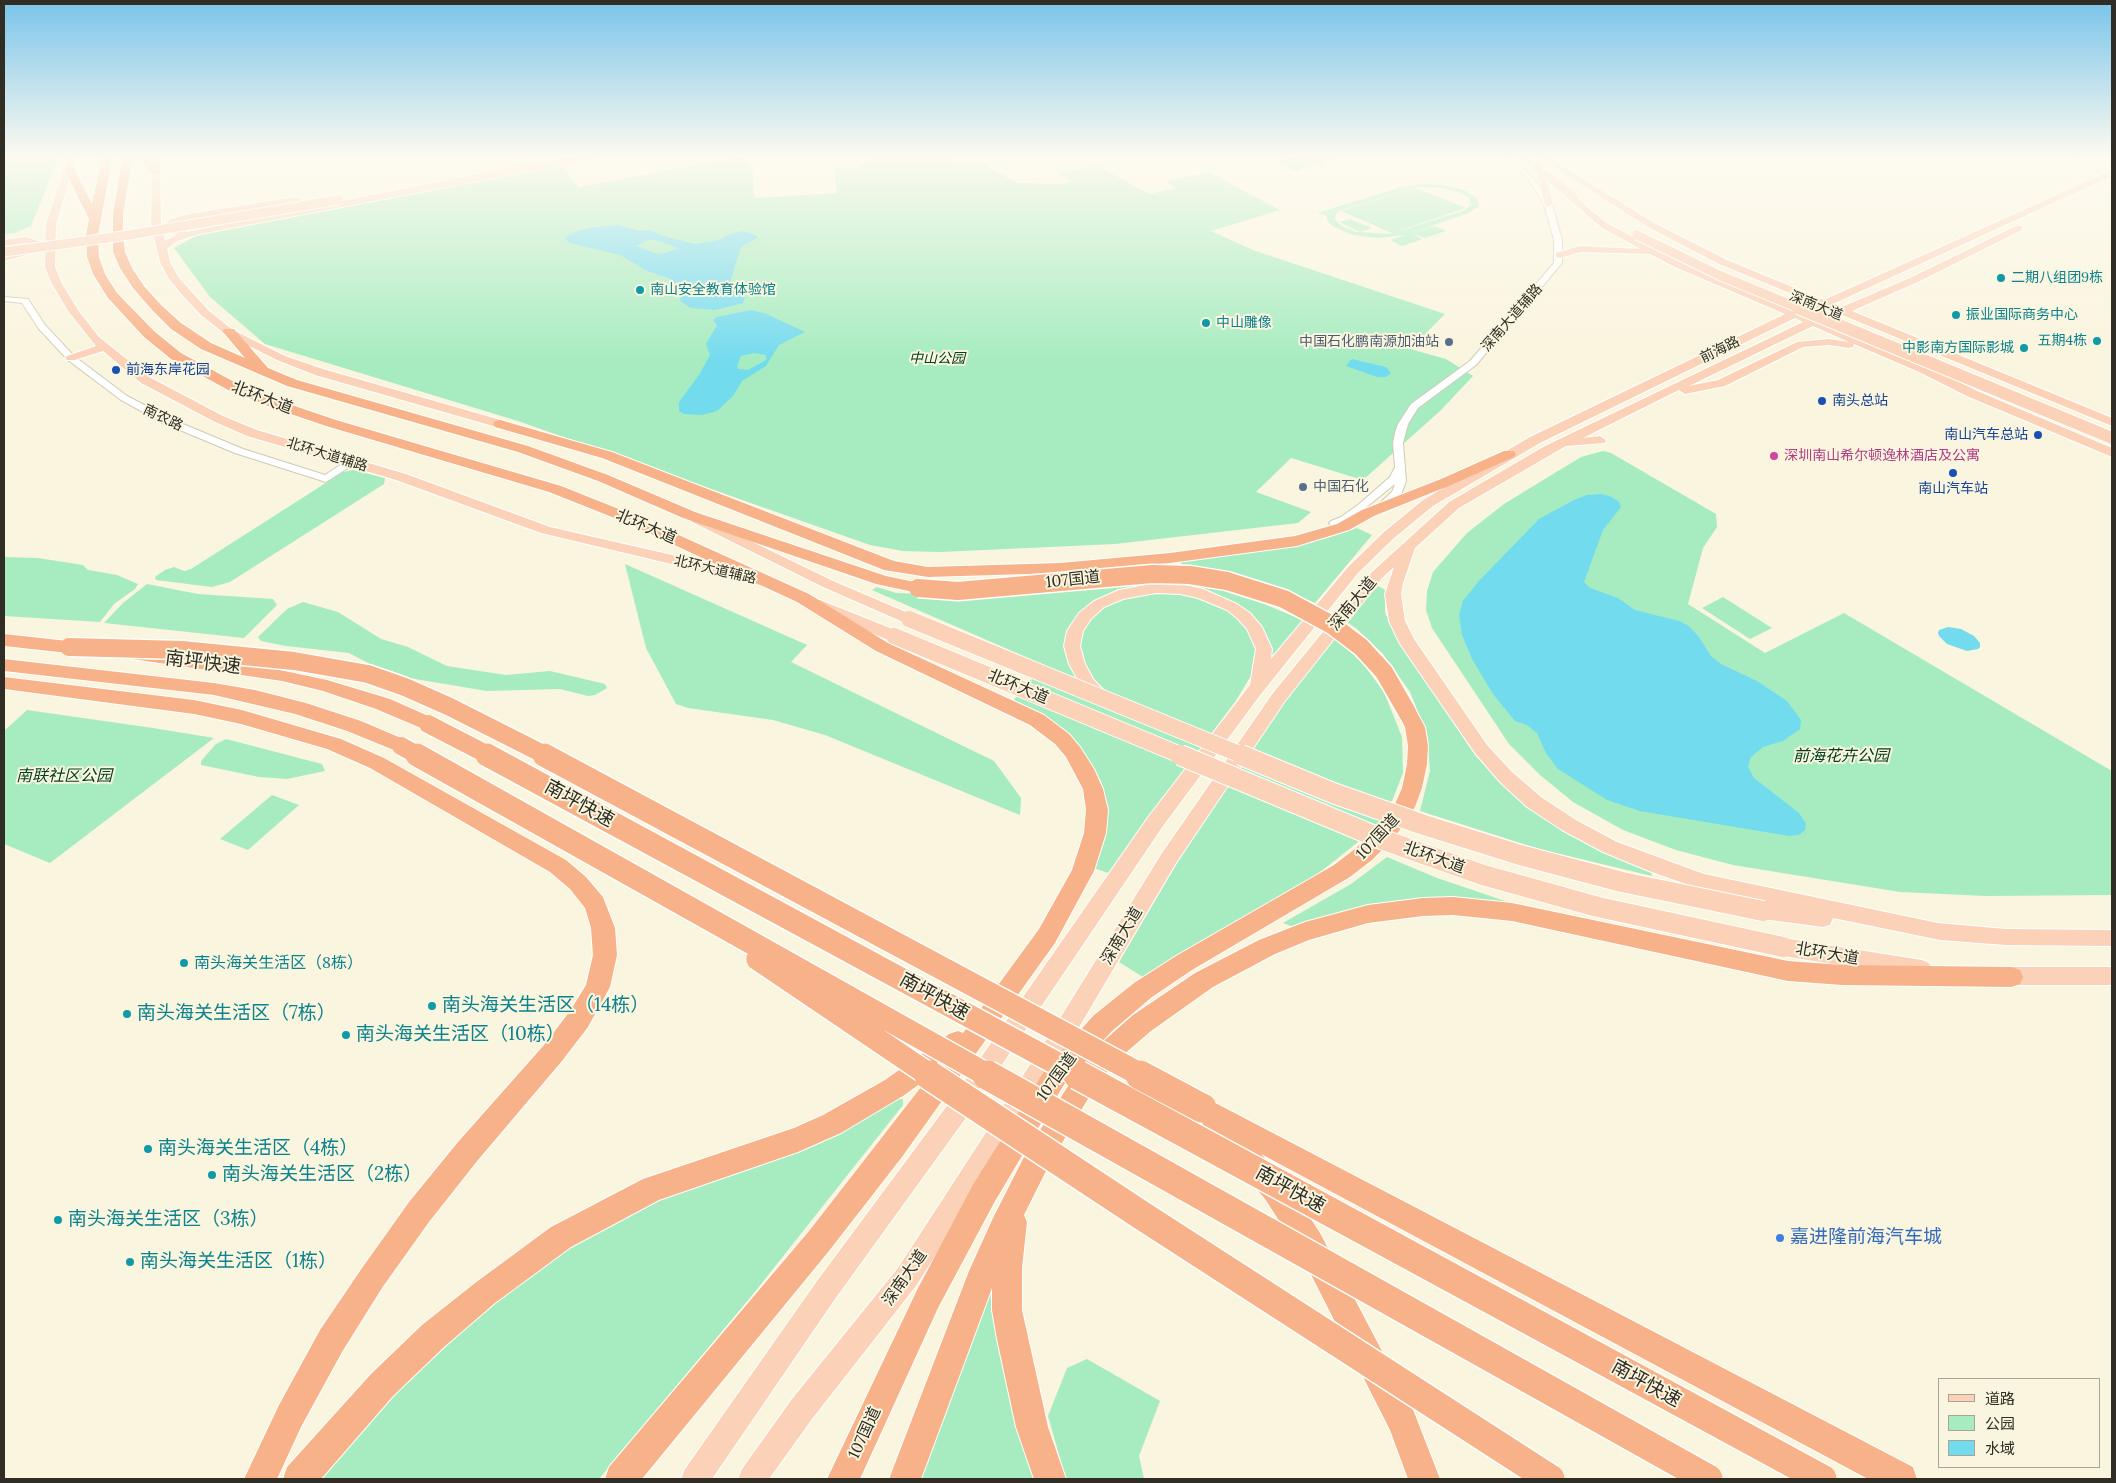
<!DOCTYPE html>
<meta charset="utf-8">
<style>
body{margin:0}
#map{position:relative;width:2116px;height:1483px;overflow:hidden;background:#faf5de;font-family:Lora,"Noto Sans SC",serif}
canvas{display:block}
.frame{position:absolute;inset:0;border:5px solid #2f2d24;pointer-events:none}
.legend{position:absolute;left:1938px;top:1378px;width:162px;height:90px;box-sizing:border-box;background:#faf5de;border:1px solid #a9a594;margin:0;padding:6px 9px;list-style:none;font-size:15px;color:#2f2d24}
.legend li{display:flex;align-items:center;gap:10px;height:25px}
.legend b{width:25px;border:1px solid #a9a594}
</style>
<div id="map">
<canvas width="2116" height="1483"></canvas>
<div class="frame"></div>
<ul class="legend">
<li><b style="height:6px;background:#fbd1b8"></b>道路</li>
<li><b style="height:14px;background:#a6ecc0"></b>公园</li>
<li><b style="height:14px;background:#73dbee"></b>水域</li>
</ul>
</div>
<script>
const ctx = document.querySelector('canvas').getContext('2d');
ctx.lineJoin = 'round';
function paint(path, color) {
  ctx.fillStyle = color;
  ctx.fill(path, 'evenodd');
}
function shape(rows) {
  const path = new Path2D();
  for (const r of rows) {
    path.moveTo(r[0], r[1]);
    for (let i = 2; i < r.length; i += 2) path.lineTo(r[i], r[i + 1]);
  }
  return path;
}
function trace(path, color, width, dash) {
  ctx.strokeStyle = color;
  ctx.lineWidth = width;
  ctx.lineCap = dash ? 'butt' : 'round';
  ctx.setLineDash(dash || []);
  ctx.stroke(path);
}
function write(font, color, halo, rows, align = 'center') {
  ctx.font = font + ' Lora,"Noto Sans SC",serif';
  ctx.lineWidth = 4;
  ctx.setLineDash([]);
  ctx.textBaseline = 'middle';
  ctx.strokeStyle = halo;
  ctx.fillStyle = color;
  for (const [text, x, y, turn = 0] of rows) {
    ctx.save();
    ctx.translate(x, y);
    ctx.rotate((+turn || 0) * Math.PI / 180);
    ctx.textAlign = isNaN(turn) ? turn : align;
    if (halo) ctx.strokeText(text, 0, 0);
    ctx.fillText(text, 0, 0);
    ctx.restore();
  }
}
const green = shape([
 [4,154,60,154,31,226,15,233,4,234],
 [875,154,951,154,949,164,981,163,1017,183,1064,184,1072,181,1058,173,1098,166,1149,194,1176,188,1165,182,1208,172,1280,210,1211,231,1253,250,1445,314,1410,349,1446,359,1473,376,1440,411,1363,480,1291,458,1256,492,1311,512,1298,523,1115,544,940,552,903,551,870,545,518,421,265,344,210,297,174,248,199,234,560,165,579,187,741,157,753,167,754,197,757,198,837,193,834,168,859,169],
 [1302,154,1331,154,1329,156,1338,159,1326,159,1323,160,1328,162,1322,164,1325,165,1320,167,1313,164,1296,171,1278,163,1281,162,1279,161],
 [1421,184,1443,185,1464,190,1477,198,1479,206,1469,213,1414,232,1434,226,1446,231,1425,238,1411,233,1423,239,1402,246,1390,240,1405,235,1377,238,1353,235,1334,227,1328,222,1326,215,1317,213,1402,187],
 [1418,187,1442,188,1458,192,1469,198,1471,205,1463,211,1389,234,1360,232,1372,228,1350,219,1339,222,1360,232,1357,232,1341,226,1335,219,1336,214,1341,210,1414,188,1341,211,1392,233,1466,208,1415,188],
 [1603,451,1611,453,1716,514,1717,527,1703,548,1688,604,1765,653,1844,613,2112,771,2112,895,1986,896,1900,892,1733,865,1676,850,1623,830,1573,802,1540,775,1509,744,1432,628,1426,610,1427,591,1433,572,1467,533,1504,504,1581,457],
 [353,470,385,478,384,484,230,582,212,587,156,580,155,577,165,570,174,567,184,571,191,569,343,472],
 [1357,528,1372,535,1315,603,1270,585,1240,576,1182,567,1180,559,1324,539],
 [4,557,38,558,83,565,88,570,117,575,138,584,135,589,114,604,100,622,4,616],
 [625,564,807,645,791,662,994,761,1021,798,1020,815,825,735,773,720,688,708,676,704,646,648],
 [1129,581,1183,583,1224,591,1264,604,1305,621,1278,652,1249,679,1235,702,1108,873,1094,868,1104,843,1106,810,1101,781,1085,755,1050,721,1012,702,1044,665,872,590,877,587,896,593,979,596],
 [147,584,198,594,273,599,277,605,244,638,104,623,123,603],
 [1378,586,1385,590,1385,613,1402,646,1475,755,1509,790,1651,871,1652,876,1539,849,1420,811,1430,771,1427,734,1410,692,1383,654,1357,629,1345,621],
 [1723,597,1772,628,1750,639,1702,608],
 [303,602,338,612,381,639,408,647,447,666,506,675,550,671,605,684,607,688,595,695,588,696,560,689,487,691,409,678,392,671,374,666,349,653,286,646,261,641,258,637,287,609],
 [1332,636,1361,661,1384,692,1402,737,1403,773,1392,801,1377,827,1314,877,1190,948,1143,977,1119,962,1180,858,1277,710],
 [27,710,153,728,214,738,50,863,4,844,4,731],
 [226,739,322,764,325,771,287,779,259,777,201,765,201,761,216,744],
 [272,795,299,805,248,850,220,839],
 [1387,857,1437,878,1511,903,1459,898,1400,900,1342,911,1296,928,1283,923,1351,884],
 [898,1099,903,1099,903,1105,754,1293,599,1479,317,1479,334,1458,414,1375,485,1311,532,1273,581,1240,668,1196,847,1129],
 [996,1272,1021,1430,1034,1479,918,1479],
 [1087,1359,1160,1401,1139,1456,1144,1479,1066,1479,1048,1416,1067,1368]
]);
const water = shape([
 [617,225,640,231,651,230,663,236,695,244,719,240,728,235,742,231,758,236,756,239,741,247,729,285,745,298,743,303,715,310,691,308,681,302,678,289,671,279,647,271,620,255,578,245,568,242,565,238,572,233,590,228],
 [648,240,655,240,678,248,665,253,658,254,636,246],
 [751,310,764,313,805,332,779,345,766,366,742,381,733,396,717,411,702,415,684,414,679,411,679,402,699,375,710,355,706,344,717,325,713,320,717,317],
 [754,353,766,355,766,360,748,370,738,369,737,366,741,356],
 [1352,359,1386,367,1391,373,1386,377,1377,377,1346,366],
 [1601,494,1612,497,1619,502,1621,507,1603,530,1584,582,1590,588,1618,598,1635,610,1679,621,1689,626,1699,637,1711,656,1721,664,1757,681,1787,701,1801,720,1800,729,1783,741,1763,747,1751,757,1748,767,1754,778,1799,813,1806,824,1805,830,1799,835,1789,836,1640,811,1607,800,1558,769,1546,753,1537,733,1527,725,1515,721,1493,694,1472,659,1462,635,1459,615,1463,601,1478,582,1539,519,1574,500,1587,495],
 [1948,627,1961,629,1974,636,1980,643,1980,647,1978,649,1967,651,1947,644,1939,636,1938,633,1939,630]
]);
const minor = shape([
 [1502,154,1509,154,1532,177,1552,204,1562,240,1562,263,1476,365,1418,408,1408,424,1403,443,1406,481,1401,495,1380,513,1372,513,1371,511,1392,492,1395,484,1349,521,1335,526,1331,525,1329,523,1331,521,1341,517,1358,505,1390,477,1395,467,1393,443,1395,433,1398,424,1411,404,1470,361,1554,263,1554,240,1544,204,1528,179,1502,154],
 [2053,154,2063,154,2112,172,2112,176,2053,154],
 [4,297,28,299,45,325,74,356,127,396,171,419,243,449,325,475,348,460,356,460,357,462,326,482,235,453,163,423,121,400,68,360,39,329,22,303,4,301,4,297]
]);
const major = shape([
 [69,154,77,154,56,224,55,267,62,284,78,310,99,337,149,377,223,416,257,430,406,474,550,527,764,576,769,578,772,581,769,584,764,586,541,533,396,480,247,436,215,422,141,383,103,351,75,360,67,360,65,358,67,356,96,346,68,311,52,284,45,267,46,224,69,154],
 [155,154,163,154,160,172,161,224,165,241,178,234,165,232,162,226,164,224,171,219,189,214,296,197,301,200,296,203,190,220,177,223,172,228,187,232,502,169,589,154,609,154,605,157,200,234,177,241,167,249,170,262,179,278,209,311,233,330,285,356,323,369,504,421,506,424,504,427,500,428,315,375,277,360,225,334,201,315,184,297,169,279,160,262,151,224,152,172,155,154],
 [1514,154,1524,154,1576,193,1577,196,1589,209,1608,224,1683,263,1795,310,1814,303,1719,264,1648,227,1533,154,1543,154,1654,223,1727,260,1824,300,2112,170,2112,176,1833,304,1842,307,1912,277,2016,226,2022,226,2022,230,1920,281,1852,311,2112,418,2112,426,1842,315,1823,322,1927,366,1977,391,2112,448,2112,457,1969,397,1919,372,1854,344,1853,347,1849,348,1829,345,1803,347,1725,386,1685,394,1679,390,1583,438,1600,436,1606,440,1605,443,1566,446,1459,508,1415,548,1403,583,1401,594,1405,621,1414,639,1487,745,1512,772,1541,797,1576,820,1617,842,1704,874,1938,923,2006,929,2112,930,2112,946,2006,945,1940,940,1833,918,1830,925,1823,927,1763,919,1756,917,1753,911,1756,905,1761,903,1703,890,1649,871,1603,852,1562,830,1527,807,1500,782,1475,753,1400,644,1389,621,1385,594,1394,567,1382,578,1285,701,1176,863,1075,1034,916,1286,812,1419,769,1479,738,1479,742,1469,792,1399,898,1268,1059,1020,1162,853,1273,693,1372,572,1449,502,1545,446,1803,322,1795,318,1540,443,1433,506,1394,538,1358,573,1261,694,1163,826,968,1115,835,1299,712,1479,681,1479,685,1469,817,1281,952,1099,1149,816,1250,685,1256,649,1247,629,1238,619,1227,610,1198,598,1180,594,1156,593,1123,599,1104,607,1091,619,1083,631,1080,646,1085,664,1093,679,1112,699,1110,703,1104,705,1098,703,1079,682,1069,664,1064,646,1067,631,1079,613,1094,601,1119,590,1156,583,1180,584,1203,589,1237,604,1250,613,1262,627,1272,649,1271,659,1348,567,1384,532,1423,500,1530,437,1785,314,1675,267,1650,254,1581,252,1560,258,1556,257,1556,253,1580,246,1641,249,1602,228,1547,180,1553,204,1548,207,1545,206,1537,172,1514,154],
 [1824,307,1833,311,1813,318,1805,314,1824,307],
 [1813,326,1849,342,1829,339,1797,342,1718,380,1689,386,1813,326],
 [26,237,41,242,42,244,37,252,4,261,4,255,24,251,31,245,25,243,4,246,4,240,26,237],
 [697,515,833,581,915,616,917,619,915,622,903,622,823,587,692,522,690,519,692,516,697,515],
 [820,600,900,632,902,636,900,640,888,640,815,608,812,605,815,602,820,600],
 [1783,938,1922,960,1929,963,1932,969,1929,975,1922,978,1783,956,1776,953,1773,947,1776,941,1783,938],
 [2000,967,2112,967,2112,985,2000,985,1993,982,1989,976,1993,970,2000,967]
]);
const highway = shape([
 [103,154,113,154,98,235,99,257,105,274,117,293,154,331,181,353,240,385,286,403,336,420,561,486,639,517,809,594,888,643,1044,715,1069,734,1080,747,1094,769,1103,789,1108,810,1106,833,1094,871,1055,943,902,1157,829,1251,642,1479,605,1479,609,1467,809,1231,928,1078,903,1096,841,1133,798,1152,659,1200,571,1247,495,1303,444,1347,393,1396,321,1479,283,1479,287,1467,371,1374,422,1325,475,1283,551,1227,643,1179,794,1128,823,1115,885,1080,949,1034,958,1031,963,1033,1039,929,1072,870,1084,833,1086,810,1083,789,1066,757,1055,744,1030,725,876,651,797,602,627,523,549,492,326,426,276,409,230,391,171,359,144,337,108,298,93,274,87,257,86,235,89,219,64,169,69,166,73,167,92,204,103,154],
 [123,154,133,154,123,214,123,233,125,252,132,268,144,286,161,305,181,323,211,343,245,358,223,332,224,329,234,329,268,368,297,380,528,446,608,475,695,512,886,576,924,584,927,588,924,592,918,593,876,584,683,518,598,481,518,452,287,386,201,349,171,329,153,311,133,288,120,268,113,252,113,214,123,154],
 [134,154,145,154,160,170,160,174,152,174,134,154],
 [500,420,612,452,894,561,928,567,1060,563,1170,553,1295,536,1337,524,1362,510,1441,479,1504,451,1514,451,1516,454,1514,457,1451,485,1374,516,1349,530,1297,546,1170,563,1060,573,928,577,884,570,602,458,495,427,493,424,495,421,500,420],
 [4,634,86,643,93,645,95,649,93,653,86,655,4,646,4,634],
 [139,649,237,661,327,680,390,699,435,719,438,724,435,729,428,731,376,709,323,691,282,681,132,659,130,655,132,651,139,649],
 [4,659,214,683,255,690,306,703,361,721,408,741,411,746,408,751,401,753,347,731,295,714,214,695,4,671,4,659],
 [4,677,194,700,242,710,341,739,384,758,566,860,586,877,603,897,615,928,617,955,610,987,588,1027,562,1061,478,1160,429,1222,382,1288,342,1352,301,1427,277,1479,244,1479,279,1405,320,1330,362,1268,409,1202,458,1142,544,1045,570,1011,586,985,593,955,591,928,585,908,570,889,550,872,370,768,327,749,241,724,194,714,4,689,4,677],
 [1407,705,1414,707,1425,727,1428,746,1427,764,1422,788,1415,807,1395,837,1372,860,1350,877,1192,970,1152,997,1112,1031,1099,1045,1133,1015,1195,973,1259,940,1305,922,1368,905,1423,898,1453,897,1512,903,1788,961,1842,965,2011,967,2020,970,2023,977,2020,984,2011,987,1842,985,1788,981,1512,921,1453,915,1423,916,1368,923,1309,940,1275,954,1213,987,1151,1031,1122,1056,1104,1075,1089,1097,1048,1167,1024,1215,1027,1222,1022,1268,1022,1310,1048,1427,1066,1479,1034,1479,1016,1427,997,1339,992,1310,992,1288,921,1479,889,1479,969,1271,993,1218,1028,1149,1082,1064,1065,1083,994,1203,938,1308,860,1479,827,1479,918,1288,974,1183,1047,1067,1094,1015,1134,983,1176,956,1334,865,1356,848,1379,825,1395,804,1402,788,1407,764,1408,746,1405,727,1397,712,1400,707,1407,705],
 [1202,1096,1913,1467,1917,1479,1868,1479,1261,1154,1285,1179,1320,1233,1414,1412,1440,1479,1408,1479,1390,1430,1300,1253,1265,1199,1206,1131,1202,1122,1193,1117,1189,1108,1193,1099,1202,1096]
]);
const majorBridgeFar3 = shape([
 [1637,235,1721,276,1801,309],
 [4,252,129,235,338,200]
]);
const majorBridgeFar2 = shape([
 [1798,308,2112,438]
]);
const majorBridgeFar1 = shape([
 [909,619,1244,756],
 [894,636,1183,756]
]);
const majorBridge = shape([
 [1180,755,1384,840,1483,875,1598,907,1783,947],
 [1241,755,1333,793,1424,825,1520,855,1622,882,1763,911]
]);
const highwayBridgeFar2 = shape([
 [918,588,958,591,1152,574,1190,575,1227,581,1284,599,1332,625,1361,647,1384,672,1407,712],
 [69,647,182,650,294,661,368,674,405,687,450,707,547,756],
 [428,724,490,756],
 [401,746,419,756]
]);
const highwayBridgeFar1 = shape([
 [417,755,989,1076],
 [487,755,1080,1076],
 [544,755,1143,1076],
 [758,959,931,1076]
]);
const highwayBridge = shape([
 [929,1075,1141,1215,1550,1479],
 [987,1075,1708,1479],
 [1078,1075,1822,1479],
 [1140,1075,1202,1108]
]);
const markers = [
 [2001,278,5,"#0f9aa8"],
 [640,290,5,"#0f9aa8"],
 [1956,315,5,"#0f9aa8"],
 [1206,323,5,"#0f9aa8"],
 [2097,341,5,"#0f9aa8"],
 [1449,342,5,"#5c6f8a"],
 [2024,348,5,"#0f9aa8"],
 [116,370,5,"#1a4fb4"],
 [1822,401,5,"#1a4fb4"],
 [2038,435,5,"#1a4fb4"],
 [1774,456,5,"#d1479c"],
 [1953,473,5,"#1a4fb4"],
 [1303,487,5,"#5c6f8a"],
 [184,963,5,"#0f9aa8"],
 [432,1006,5,"#0f9aa8"],
 [127,1014,5,"#0f9aa8"],
 [346,1035,5,"#0f9aa8"],
 [148,1149,5,"#0f9aa8"],
 [212,1175,5,"#0f9aa8"],
 [58,1220,5,"#0f9aa8"],
 [1780,1238,5,"#3f7fe0"],
 [130,1262,5,"#0f9aa8"]
];
const farCulturenames = [
 ["二期八组团9栋",2011,278],
 ["南山安全教育体验馆",650,290],
 ["振业国际商务中心",1966,315],
 ["中山雕像",1216,323],
 ["五期4栋",2087,341,"right"],
 ["中影南方国际影城",2014,348,"right"]
];
const farStreetnames = [
 ["深南大道",1816,306,22],
 ["深南大道辅路",1512,318,-49],
 ["前海路",1720,350,-26],
 ["南农路",163,418,26],
 ["北环大道辅路",327,455,17],
 ["北环大道辅路",715,570,13]
];
const farServicenames = [
 ["中国石化鹏南源加油站",1439,342],
 ["中国石化",1313,487,"left"]
];
const farParknames = [
 ["中山公园",937,359]
];
const farTransitnames = [
 ["前海东岸花园",126,370],
 ["南头总站",1832,401],
 ["南山汽车总站",2028,435,"right"],
 ["南山汽车站",1953,489,"center"]
];
const farHotelnames = [
 ["深圳南山希尔顿逸林酒店及公寓",1784,456]
];
const streetNames = [
 ["北环大道",262,398,21],
 ["北环大道",646,527,23],
 ["107国道",1073,580,-6],
 ["深南大道",1353,604,-50],
 ["北环大道",1018,687,23],
 ["107国道",1378,837,-47],
 ["北环大道",1434,858,20],
 ["深南大道",1122,936,-59],
 ["北环大道",1827,954,10],
 ["107国道",1057,1077,-54],
 ["深南大道",905,1278,-55],
 ["107国道",865,1433,-65]
];
const parkNames = [
 ["前海花卉公园",1841,756],
 ["南联社区公园",64,776]
];
const cultureNames = [
 ["南头海关生活区（8栋）",194,963]
];
const nearStreetnames = [
 ["南坪快速",203,663,7],
 ["南坪快速",579,804,29],
 ["南坪快速",934,997,29],
 ["南坪快速",1290,1190,29],
 ["南坪快速",1646,1384,29]
];
const nearCulturenames = [
 ["南头海关生活区（14栋）",442,1006],
 ["南头海关生活区（7栋）",137,1014],
 ["南头海关生活区（10栋）",356,1035],
 ["南头海关生活区（4栋）",158,1149],
 ["南头海关生活区（2栋）",222,1175],
 ["南头海关生活区（3栋）",68,1220],
 ["南头海关生活区（1栋）",140,1262]
];
const nearShopnames = [
 ["嘉进隆前海汽车城",1790,1238]
];
paint(green, '#a6ecc0');
paint(water, '#73dbee');
trace(minor, '#d0cbb5', 2);
trace(major, '#fff', 2);
trace(highway, '#fff', 2);
paint(minor, '#fff');
paint(major, '#fbd1b8');
paint(highway, '#f8b289');
trace(majorBridgeFar3, '#fff', 11, []);
trace(majorBridgeFar2, '#fff', 14, []);
trace(majorBridgeFar1, '#fff', 18, []);
trace(majorBridge, '#fff', 22, []);
trace(highwayBridgeFar2, '#fff', 21, []);
trace(highwayBridgeFar1, '#fff', 26, []);
trace(highwayBridge, '#fff', 32, []);
trace(majorBridgeFar3, '#fbd1b8', 9);
trace(majorBridgeFar2, '#fbd1b8', 12);
trace(majorBridgeFar1, '#fbd1b8', 16);
trace(majorBridge, '#fbd1b8', 20);
trace(highwayBridgeFar2, '#f8b289', 18);
trace(highwayBridgeFar1, '#f8b289', 23);
trace(highwayBridge, '#f8b289', 29);
const sky = ctx.createLinearGradient(0, 0, 0, 362);
sky.addColorStop(0, '#79c4ea');
sky.addColorStop(0.43, '#fdfaf0');
sky.addColorStop(1, '#fdfaf000');
ctx.fillStyle = sky;
ctx.fillRect(0, 0, 2116, 362);
for (const [x, y, r, color] of markers) {
  const dot = new Path2D();
  dot.arc(x, y, r, 0, 2 * Math.PI);
  ctx.fillStyle = color;
  ctx.fill(dot);
  trace(dot, '#faf5de', 2);
}
write('14px', '#0d838f', '#faf5de', farCulturenames, 'left');
write('14px', '#2f2d24', '#faf5de', farStreetnames);
write('14px', '#4e5e75', '#faf5de', farServicenames, 'right');
write('italic 14px', '#024023', '#faf5de', farParknames);
write('14px', '#164399', '#faf5de', farTransitnames, 'left');
write('14px', '#b23c85', '#faf5de', farHotelnames, 'left');
write('16px', '#2f2d24', '#faf5de', streetNames);
write('italic 16px', '#024023', '#faf5de', parkNames);
write('16px', '#0d838f', '#faf5de', cultureNames, 'left');
write('19px', '#2f2d24', '#faf5de', nearStreetnames);
write('19px', '#0d838f', '#faf5de', nearCulturenames, 'left');
write('19px', '#366cbe', '#faf5de', nearShopnames, 'left');
</script>
